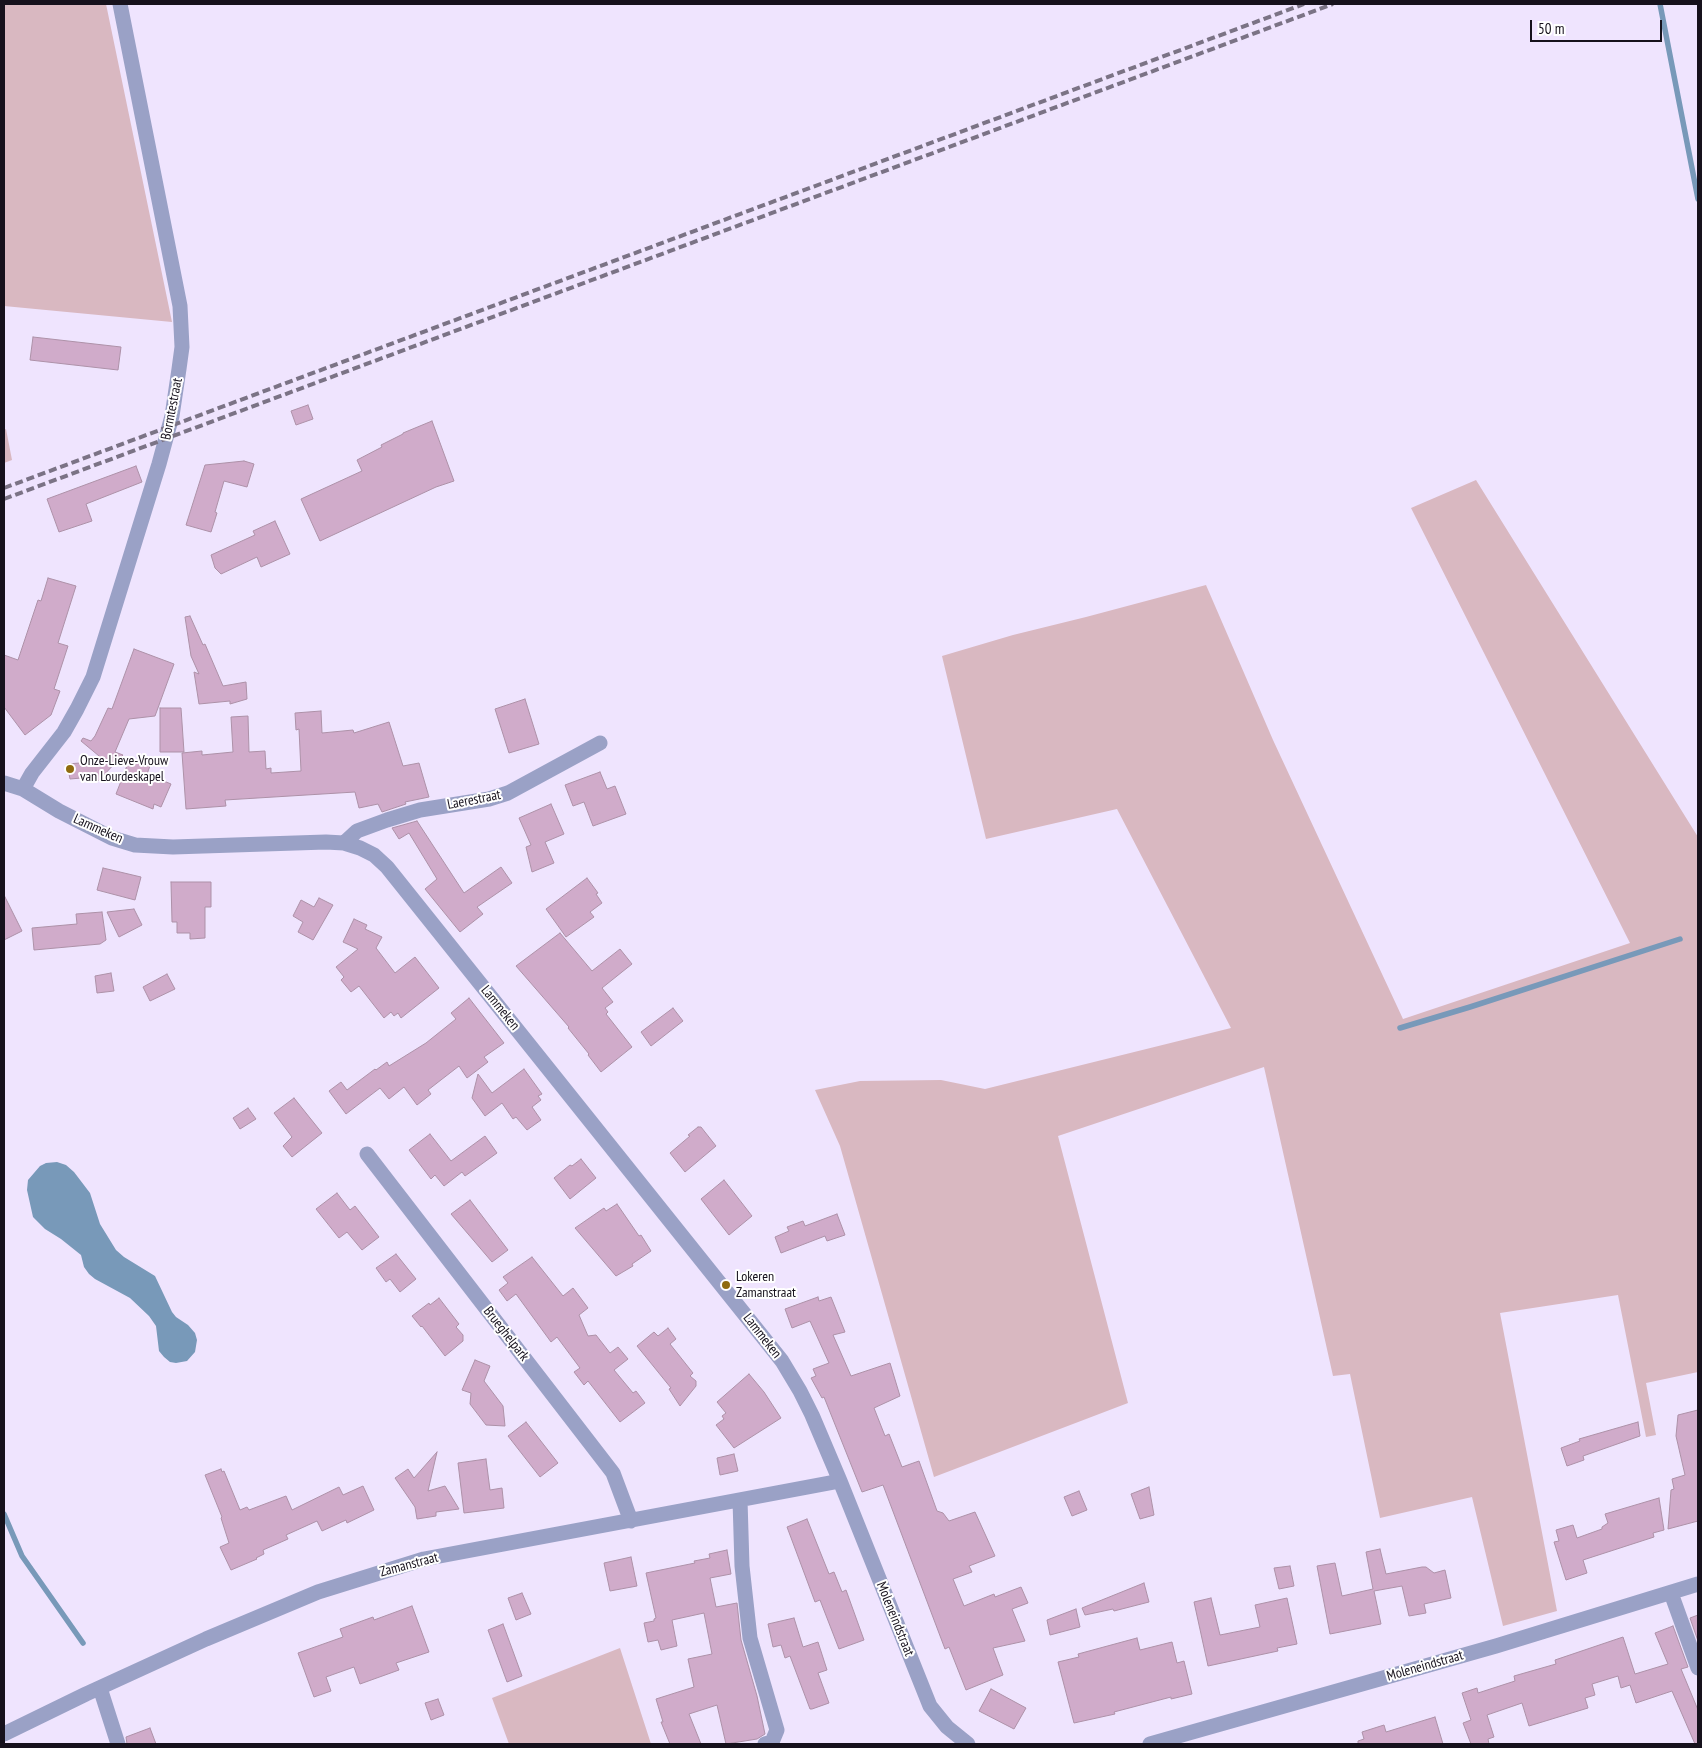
<!DOCTYPE html>
<style>
body{margin:0}
#map{position:relative;width:1702px;height:1748px;overflow:hidden;background:#efe4fe;font-family:"PT Sans Narrow",sans-serif}
canvas{display:block}
.frame{position:absolute;inset:0;border:5px solid #16111c;pointer-events:none}
.scale{position:absolute;left:1530px;top:20px;width:132px;height:22px;box-sizing:border-box;border:2px solid #16111c;border-top:0;padding-left:6px;font-size:15px;line-height:18px;white-space:nowrap;color:#16111c;-webkit-text-stroke:4px #fff;paint-order:stroke}
</style>
<div id="map">
<canvas width="1702" height="1748"></canvas>
<div class="frame"></div>
<div class="scale">50 m</div>
</div>
<script>
const ctx = document.querySelector('canvas').getContext('2d');
ctx.lineJoin = 'round';
function paint(path, color) {
  ctx.fillStyle = color;
  ctx.fill(path, 'evenodd');
}
function shape(rows) {
  const path = new Path2D();
  for (const r of rows) {
    path.moveTo(r[0], r[1]);
    for (let i = 2; i < r.length; i += 2) path.lineTo(r[i], r[i + 1]);
  }
  return path;
}
function trace(path, color, width, dash) {
  ctx.strokeStyle = color;
  ctx.lineWidth = width;
  ctx.lineCap = dash ? 'butt' : 'round';
  ctx.setLineDash(dash || []);
  ctx.stroke(path);
}
function write(font, color, halo, rows, align = 'center') {
  ctx.font = font + ' "PT Sans Narrow",sans-serif';
  ctx.lineWidth = 4;
  ctx.setLineDash([]);
  ctx.textBaseline = 'middle';
  ctx.strokeStyle = halo;
  ctx.fillStyle = color;
  for (const [text, x, y, turn = 0] of rows) {
    ctx.save();
    ctx.translate(x, y);
    ctx.rotate((+turn || 0) * Math.PI / 180);
    ctx.textAlign = isNaN(turn) ? turn : align;
    if (halo) ctx.strokeText(text, 0, 0);
    ctx.fillText(text, 0, 0);
    ctx.restore();
  }
}
const green = shape([
 [4,4,106,4,172,322,4,306],
 [6,429,12,460,4,463,4,430],
 [1476,480,1698,837,1698,1372,1646,1383,1656,1435,1646,1437,1618,1295,1500,1313,1557,1611,1503,1626,1472,1497,1380,1518,1350,1374,1333,1376,1264,1067,1058,1136,1128,1403,934,1477,840,1146,815,1090,860,1081,941,1080,985,1089,1231,1028,1117,809,986,839,942,656,1013,635,1086,617,1206,585,1273,740,1403,1019,1630,943,1411,508],
 [620,1648,651,1744,509,1744,492,1698]
]);
const water = shape([
 [57,1162,66,1165,74,1172,90,1193,100,1224,116,1250,124,1257,155,1276,172,1312,176,1317,188,1325,195,1333,197,1340,195,1352,187,1361,176,1363,170,1362,164,1357,159,1351,156,1326,149,1316,130,1298,95,1279,89,1274,84,1267,81,1255,61,1239,45,1229,33,1217,27,1190,28,1180,40,1166,46,1163]
]);
const stream = shape([
 [1660,4,1698,199],
 [1400,1028,1470,1007,1680,939],
 [4,1514,22,1556,83,1643]
]);
const building = shape([
 [33,337,121,347,118,370,30,360,33,337],
 [308,405,313,419,296,425,291,411,308,405],
 [432,421,454,481,436,487,320,541,301,499,362,471,357,460,382,447,381,445,403,434,403,433,432,421],
 [244,461,254,464,247,487,224,481,215,512,217,513,211,532,186,525,205,465,244,461],
 [136,466,142,482,86,504,92,521,59,532,47,499,136,466],
 [275,521,290,554,261,567,257,557,221,574,215,568,211,555,255,535,253,531,275,521],
 [48,578,76,586,58,643,68,646,54,689,60,691,51,715,25,735,4,707,4,655,18,660,38,600,41,601,48,578],
 [190,616,203,645,205,644,223,686,246,682,247,699,230,704,230,701,199,704,194,672,199,674,191,656,185,617,190,616],
 [134,649,174,664,155,716,129,719,115,752,123,755,98,781,93,777,70,779,67,764,105,761,81,741,83,738,91,741,95,736,108,708,112,709,134,649],
 [525,699,539,744,509,753,495,709,525,699],
 [160,708,181,708,184,752,160,752,160,708],
 [321,711,322,733,353,730,354,733,389,722,403,766,419,763,429,797,405,802,406,804,382,812,378,804,359,808,355,792,225,800,226,806,186,809,182,753,202,751,202,755,233,752,231,717,248,716,249,752,265,751,266,769,271,768,271,773,301,771,299,729,296,730,295,713,321,711],
 [130,758,150,766,147,774,171,784,161,807,154,804,153,809,116,794,130,758],
 [600,772,607,789,615,786,626,814,593,826,584,802,573,806,565,785,600,772],
 [551,804,564,834,545,842,554,863,532,872,526,847,531,845,519,818,551,804],
 [417,821,464,893,501,867,512,883,477,907,483,914,460,932,425,889,437,879,409,833,399,839,392,828,417,821],
 [103,868,141,877,135,900,97,890,103,868],
 [587,878,598,893,596,894,602,903,590,912,594,917,566,937,546,909,587,878],
 [171,882,211,882,211,907,205,907,205,938,190,939,190,933,177,933,177,922,172,922,171,882],
 [4,895,22,931,4,940,4,895],
 [319,898,333,905,313,940,298,932,303,922,293,916,301,900,314,907,319,898],
 [134,909,142,925,119,937,107,912,134,909],
 [102,912,106,940,100,944,34,950,32,928,77,924,76,914,102,912],
 [354,919,367,925,365,929,382,937,376,948,395,973,415,957,439,988,401,1018,398,1013,394,1016,391,1012,384,1018,359,986,351,992,341,980,344,977,336,967,358,949,343,942,354,919],
 [560,933,592,971,620,949,632,964,602,988,613,1002,605,1008,608,1012,606,1014,632,1047,601,1072,588,1055,589,1054,568,1028,569,1027,516,966,560,933],
 [111,973,114,991,97,993,95,976,111,973],
 [167,974,175,989,150,1001,143,987,167,974],
 [469,998,504,1043,484,1057,488,1062,467,1078,459,1066,428,1090,431,1094,417,1105,404,1087,389,1099,380,1088,346,1114,329,1091,341,1082,347,1090,375,1069,376,1070,387,1062,389,1066,426,1043,456,1019,451,1013,469,998],
 [673,1008,683,1021,651,1046,641,1032,673,1008],
 [524,1069,542,1094,538,1096,541,1100,532,1107,541,1120,527,1130,516,1117,513,1119,502,1103,485,1116,472,1098,478,1074,492,1093,524,1069],
 [294,1098,322,1133,292,1157,283,1146,292,1137,274,1113,294,1098],
 [248,1108,256,1119,240,1129,233,1118,248,1108],
 [698,1127,701,1127,716,1146,685,1172,670,1153,690,1136,688,1135,698,1127],
 [430,1134,451,1161,485,1136,497,1153,465,1176,462,1172,444,1186,435,1175,431,1179,409,1150,430,1134],
 [581,1159,596,1178,570,1199,554,1178,570,1165,572,1166,581,1159],
 [724,1180,752,1216,729,1235,701,1199,724,1180],
 [337,1193,350,1210,355,1206,379,1237,362,1250,347,1232,339,1238,316,1209,337,1193],
 [470,1200,508,1250,492,1262,451,1214,470,1200],
 [617,1204,639,1236,641,1235,651,1251,632,1264,633,1266,616,1276,575,1228,604,1208,606,1211,617,1204],
 [837,1214,845,1235,827,1241,825,1236,781,1253,775,1237,789,1231,787,1227,803,1221,805,1226,837,1214],
 [396,1254,416,1279,400,1292,390,1279,386,1282,376,1268,396,1254],
 [532,1257,563,1296,573,1288,588,1308,579,1315,588,1336,596,1335,610,1353,618,1347,628,1359,614,1370,633,1393,636,1391,645,1403,620,1422,588,1381,584,1385,574,1372,580,1368,557,1337,551,1342,516,1294,507,1301,499,1290,508,1283,503,1277,532,1257],
 [818,1297,819,1301,831,1297,845,1332,833,1335,851,1376,890,1363,900,1396,874,1408,885,1436,889,1434,902,1467,919,1461,937,1511,943,1513,949,1521,975,1512,995,1556,969,1566,972,1572,953,1579,964,1606,994,1594,995,1597,1021,1587,1028,1603,1012,1609,1025,1641,993,1648,1003,1675,966,1690,949,1647,945,1649,883,1485,862,1492,824,1397,822,1398,811,1378,816,1376,813,1369,829,1363,810,1321,792,1328,785,1309,818,1297],
 [439,1298,459,1324,456,1327,463,1335,463,1341,445,1356,422,1326,421,1327,412,1316,429,1303,430,1305,439,1298],
 [668,1328,676,1339,670,1344,693,1373,690,1376,696,1381,696,1386,680,1406,669,1389,671,1388,637,1346,654,1332,658,1336,668,1328],
 [475,1360,490,1366,484,1381,503,1406,505,1426,486,1425,470,1404,471,1393,462,1390,475,1360],
 [749,1374,764,1392,781,1418,734,1448,716,1425,724,1419,722,1416,726,1413,717,1402,749,1374],
 [1698,1410,1698,1521,1668,1529,1671,1490,1674,1489,1672,1479,1685,1475,1676,1436,1678,1415,1698,1410],
 [526,1422,558,1463,540,1477,508,1436,526,1422],
 [1638,1422,1640,1436,1583,1456,1584,1460,1567,1466,1561,1448,1580,1441,1579,1439,1638,1422],
 [437,1452,428,1491,445,1486,459,1509,436,1512,436,1516,417,1519,415,1507,395,1478,408,1469,414,1478,437,1452],
 [734,1454,738,1471,720,1475,717,1458,734,1454],
 [486,1459,490,1490,502,1488,504,1508,464,1513,458,1463,486,1459],
 [221,1469,222,1472,224,1471,240,1510,247,1507,249,1510,286,1496,292,1510,339,1487,343,1495,363,1486,374,1510,347,1523,346,1520,322,1531,317,1521,286,1535,288,1539,263,1550,264,1554,256,1558,257,1559,231,1570,220,1547,229,1543,221,1518,222,1517,205,1475,221,1469],
 [1149,1487,1154,1515,1140,1519,1131,1494,1149,1487],
 [1079,1491,1087,1510,1072,1516,1064,1497,1079,1491],
 [1659,1498,1664,1530,1653,1533,1654,1537,1583,1560,1587,1573,1566,1580,1554,1542,1559,1541,1556,1530,1573,1525,1577,1538,1602,1529,1602,1527,1608,1523,1605,1514,1659,1498],
 [807,1519,829,1574,834,1572,842,1592,846,1590,864,1640,839,1649,820,1600,815,1602,787,1527,807,1519],
 [1380,1549,1386,1574,1422,1567,1426,1567,1434,1573,1445,1570,1451,1598,1424,1604,1426,1613,1409,1616,1402,1586,1374,1591,1381,1624,1330,1634,1317,1566,1335,1563,1342,1596,1373,1589,1366,1552,1380,1549],
 [727,1550,731,1574,710,1578,716,1607,737,1603,741,1640,757,1696,765,1734,757,1739,726,1744,717,1705,689,1714,701,1744,670,1744,661,1722,663,1722,656,1699,694,1687,688,1659,712,1654,704,1613,672,1620,677,1646,661,1650,658,1640,648,1642,644,1623,654,1621,654,1619,656,1618,646,1573,695,1563,694,1561,710,1558,709,1554,727,1550],
 [631,1557,637,1586,610,1591,604,1563,631,1557],
 [1290,1566,1294,1586,1279,1589,1274,1568,1290,1566],
 [1144,1583,1149,1602,1114,1611,1113,1609,1085,1615,1082,1608,1144,1583],
 [522,1593,531,1614,516,1620,508,1598,522,1593],
 [1211,1598,1220,1635,1260,1627,1255,1605,1287,1598,1297,1644,1277,1648,1278,1651,1208,1666,1194,1602,1211,1598],
 [412,1606,429,1652,396,1663,399,1670,360,1684,354,1667,326,1677,331,1691,314,1697,298,1653,343,1637,340,1629,373,1617,374,1620,412,1606],
 [1076,1609,1080,1627,1050,1635,1047,1620,1076,1609],
 [1698,1615,1698,1641,1690,1618,1698,1615],
 [794,1618,803,1647,818,1642,827,1670,818,1673,829,1703,812,1709,810,1709,790,1656,785,1658,781,1645,773,1647,768,1624,794,1618],
 [503,1624,522,1676,507,1682,488,1630,503,1624],
 [1673,1626,1688,1667,1681,1669,1698,1710,1698,1744,1695,1744,1672,1691,1636,1703,1630,1685,1621,1688,1618,1676,1592,1684,1595,1695,1585,1698,1588,1708,1529,1726,1522,1703,1487,1715,1494,1737,1488,1739,1489,1744,1471,1744,1463,1723,1471,1720,1462,1693,1477,1688,1478,1693,1515,1681,1514,1676,1556,1664,1555,1660,1623,1637,1635,1674,1668,1664,1655,1633,1673,1626],
 [1137,1638,1140,1650,1172,1642,1177,1663,1184,1661,1192,1694,1171,1699,1171,1697,1114,1712,1115,1714,1074,1723,1058,1662,1079,1657,1078,1654,1137,1638],
 [991,1689,1026,1708,1014,1729,979,1711,991,1689],
 [438,1699,444,1715,431,1720,425,1703,438,1699],
 [1435,1717,1443,1744,1358,1744,1358,1741,1364,1739,1362,1732,1384,1725,1386,1732,1435,1717],
 [150,1728,156,1744,127,1744,126,1737,150,1728]
]);
const minor = shape([
 [4,783,23,789,59,811,112,838,135,845,173,847,326,842,344,843,360,848,374,855,387,867,782,1361,800,1391,812,1415,840,1481,930,1706,947,1727,968,1744],
 [23,789,32,773,64,732,77,709,93,677,159,464,172,416,179,369,182,347,180,306,120,4],
 [344,843,357,831,387,820,420,810,489,799,508,793,600,743],
 [367,1154,613,1473,631,1521],
 [740,1500,742,1566,750,1638,777,1730,772,1742,765,1744],
 [1671,1593,1698,1668],
 [100,1688,118,1744],
 [4,1734,86,1694,206,1639,318,1592,424,1559,840,1481],
 [1150,1744,1496,1646,1698,1584]
]);
const rail = shape([
 [4,488,1304,4],
 [4,499,1333,4]
]);
const markers = [
 [70,769,5,"#8f6b0f"],
 [726,1285,5,"#8f6b0f"]
];
const streetNames = [
 ["Bormtestraat",172,409,-79],
 ["Laerestraat",474,800,-11],
 ["Lammeken",98,829,24],
 ["Lammeken",500,1008,51],
 ["Brueghelpark",506,1334,52],
 ["Lammeken",762,1336,52],
 ["Zamanstraat",409,1565,-15],
 ["Moleneindstraat",895,1619,68],
 ["Moleneindstraat",1425,1666,-16]
];
const poiNames = [
 ["Onze-Lieve-Vrouw",80,761],
 ["van Lourdeskapel",80,777],
 ["Lokeren",736,1277],
 ["Zamanstraat",736,1293]
];
paint(green, '#d9b8c1');
paint(water, '#7899b9');
trace(stream, '#7899b9', 5.5);
paint(building, '#d0abca');
trace(building, '#ad91a8', 1);
trace(minor, '#9aa1c6', 15);
trace(rail, '#7b7385', 4, [8, 4]);
for (const [x, y, r, color] of markers) {
  const dot = new Path2D();
  dot.arc(x, y, r, 0, 2 * Math.PI);
  ctx.fillStyle = color;
  ctx.fill(dot);
  trace(dot, '#fff', 2);
}
write('14px', '#16111c', '#fff', streetNames);
write('14px', '#16111c', '#fff', poiNames, 'left');
</script>
